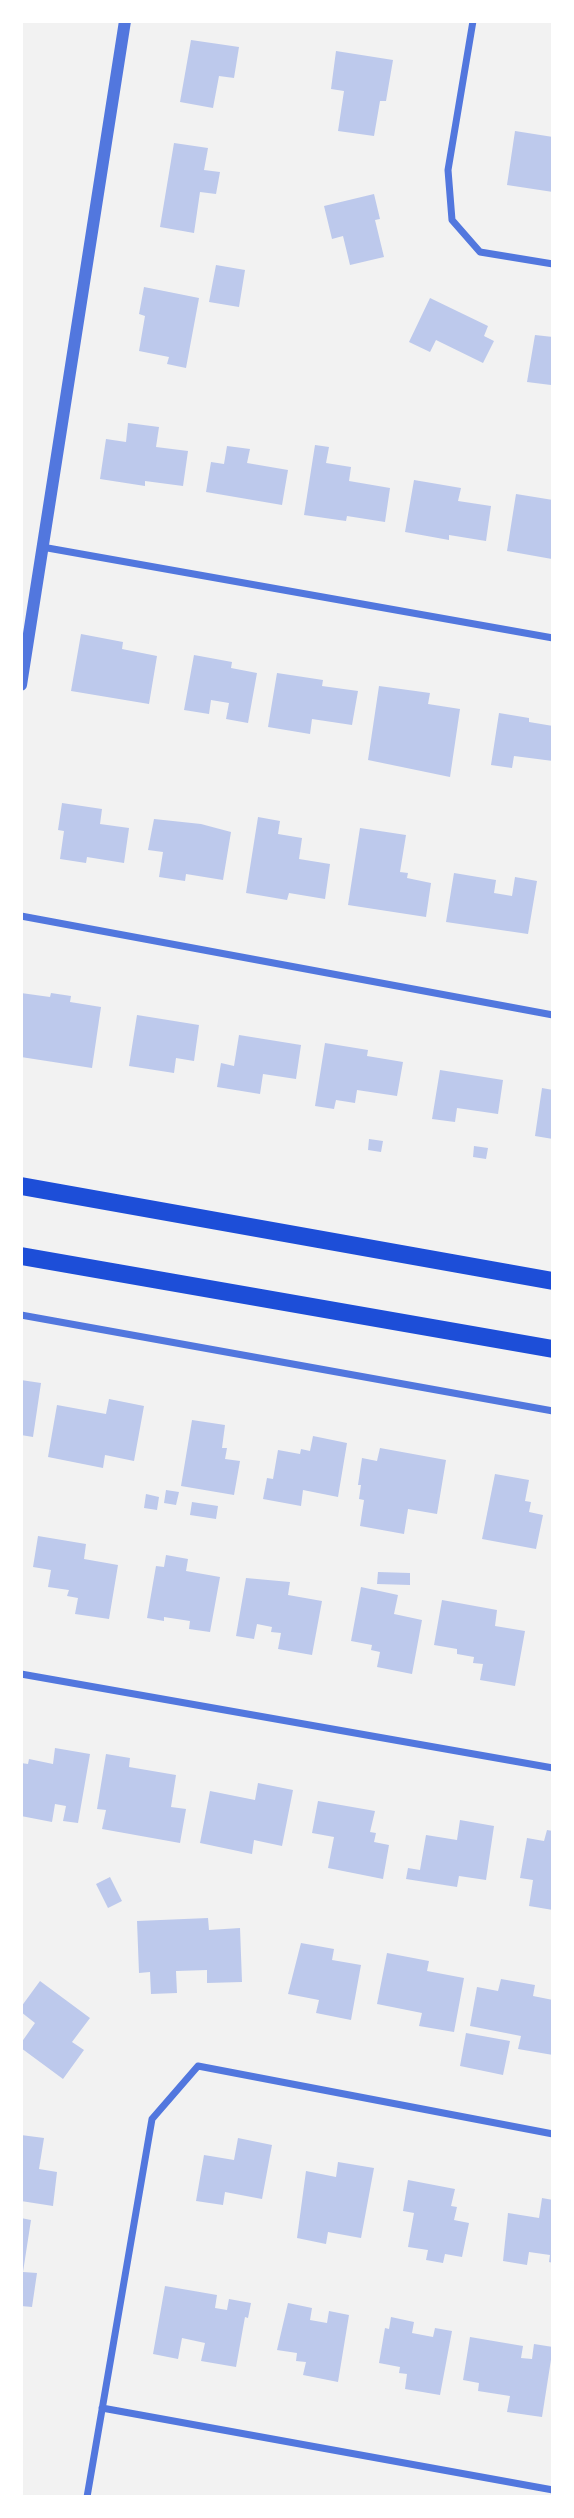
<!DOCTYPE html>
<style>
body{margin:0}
#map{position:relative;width:574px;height:2518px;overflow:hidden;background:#f2f2f2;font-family:"DM Sans",sans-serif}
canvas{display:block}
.frame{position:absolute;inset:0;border:23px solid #fff;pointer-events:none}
</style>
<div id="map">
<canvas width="574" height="2518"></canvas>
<div class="frame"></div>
</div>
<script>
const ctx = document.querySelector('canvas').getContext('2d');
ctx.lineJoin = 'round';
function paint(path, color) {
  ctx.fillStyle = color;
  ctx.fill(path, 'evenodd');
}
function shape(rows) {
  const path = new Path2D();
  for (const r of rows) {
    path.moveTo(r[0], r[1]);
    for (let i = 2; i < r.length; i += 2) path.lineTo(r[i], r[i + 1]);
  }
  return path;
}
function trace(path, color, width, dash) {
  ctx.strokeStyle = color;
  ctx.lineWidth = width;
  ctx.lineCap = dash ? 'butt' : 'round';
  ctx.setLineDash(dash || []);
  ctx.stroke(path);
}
const building = shape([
 [191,40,239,47,234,78,219,76,213,108,180,102],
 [336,51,393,60,386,101,380,101,374,136,338,131,344,91,331,89],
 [515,131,553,137,553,192,507,185],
 [174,143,208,148,204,170,220,172,216,194,200,192,194,233,160,227],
 [374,194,380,219,375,220,384,257,350,265,343,236,332,239,324,206],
 [216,265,245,270,239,307,209,302],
 [144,287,199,298,186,368,167,364,169,357,139,351,145,316,139,314],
 [430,298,488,326,484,336,494,341,483,363,436,340,430,352,409,342],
 [535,335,553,337,551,385,527,382],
 [128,423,159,427,156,447,188,451,183,486,145,481,145,486,100,479,106,439,126,442],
 [315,445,329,447,326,463,351,467,349,481,390,488,385,522,347,516,346,521,304,515],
 [227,446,250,449,247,463,288,470,282,505,206,492,211,462,224,464],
 [414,480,461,488,458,501,491,506,486,541,449,535,449,540,405,532],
 [516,494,553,500,552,559,507,551],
 [81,634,123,642,122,649,157,656,149,704,71,691],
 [194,655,232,662,231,668,257,673,248,723,226,719,229,703,211,700,209,714,184,710],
 [277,673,323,680,322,686,358,691,352,725,312,719,310,734,268,727],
 [379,686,430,693,428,704,460,709,450,777,368,760],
 [499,713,529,718,529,722,553,726,553,761,514,756,512,768,491,765],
 [62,803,102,809,100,824,129,828,124,863,87,857,86,863,60,859,64,831,58,830],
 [258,817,280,821,278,834,302,838,299,859,330,864,325,899,289,893,287,900,246,893],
 [154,819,201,824,231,832,223,880,186,874,185,881,159,877,163,852,148,850],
 [360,828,406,835,400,872,408,873,407,878,431,883,426,917,348,905],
 [454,873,496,880,494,893,512,896,515,877,537,881,528,934,446,922],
 [21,993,50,997,51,993,71,996,70,1002,101,1007,92,1068,21,1057],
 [137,1015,199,1025,194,1061,176,1058,174,1073,129,1066],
 [239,1035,301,1045,296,1079,263,1074,260,1094,217,1087,221,1063,234,1066],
 [325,1043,368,1050,367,1056,403,1062,397,1096,357,1090,355,1103,336,1100,334,1109,315,1106],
 [440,1070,503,1080,498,1114,457,1108,455,1122,432,1119],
 [542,1088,553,1090,553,1139,535,1136],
 [369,1139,383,1141,381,1152,368,1150],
 [474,1146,488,1148,486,1159,473,1157],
 [21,1380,41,1383,33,1437,21,1435],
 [109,1399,144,1406,134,1461,105,1455,103,1468,48,1457,57,1405,106,1414],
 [192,1420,225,1425,222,1448,227,1448,225,1459,240,1461,234,1495,181,1486],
 [313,1436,347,1443,338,1497,303,1490,301,1506,263,1499,267,1478,273,1479,278,1450,300,1454,301,1449,310,1451],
 [380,1448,446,1460,437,1514,408,1509,404,1534,360,1526,364,1500,359,1499,361,1485,358,1485,362,1458,377,1461],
 [495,1474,529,1480,525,1501,531,1502,529,1512,543,1515,536,1549,482,1539],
 [166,1490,179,1492,176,1505,164,1503],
 [146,1494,159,1497,157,1510,144,1508],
 [192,1502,218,1506,216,1519,190,1515],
 [38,1536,86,1544,84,1559,118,1565,109,1619,75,1614,78,1598,67,1596,69,1590,48,1587,51,1570,33,1567],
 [166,1555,188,1559,186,1571,220,1577,210,1632,189,1629,190,1621,164,1617,164,1621,147,1618,156,1566,164,1567],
 [378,1572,410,1573,410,1585,377,1584],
 [246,1578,290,1582,288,1595,322,1601,312,1655,278,1649,281,1633,271,1632,272,1627,257,1624,254,1639,236,1636],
 [361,1587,398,1595,394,1614,422,1620,412,1674,377,1667,380,1652,371,1650,372,1645,351,1641],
 [442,1600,497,1610,495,1626,525,1631,515,1686,480,1680,483,1664,473,1663,474,1657,457,1654,457,1649,434,1645],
 [55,1748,90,1754,78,1823,63,1821,66,1806,55,1804,52,1822,21,1816,21,1763,28,1764,29,1759,53,1764],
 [106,1754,130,1758,129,1767,176,1775,171,1807,186,1809,180,1843,102,1829,106,1810,97,1809],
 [258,1783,293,1790,282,1846,254,1840,252,1854,200,1843,210,1791,255,1800],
 [318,1801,375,1811,370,1832,376,1833,374,1842,389,1845,383,1879,328,1868,334,1837,312,1833],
 [460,1820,494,1826,486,1880,459,1876,457,1887,406,1879,408,1868,420,1870,426,1835,457,1840],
 [547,1830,553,1831,553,1910,529,1906,533,1880,520,1878,527,1838,544,1841],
 [110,1877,122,1901,108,1908,96,1884],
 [208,1918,209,1930,240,1928,242,1982,207,1983,207,1970,176,1971,177,1993,151,1994,150,1972,139,1973,137,1921],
 [301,1943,334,1949,332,1960,361,1965,351,2020,316,2013,319,2000,288,1994],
 [387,1953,429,1961,427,1971,464,1978,454,2032,419,2026,422,2013,377,2004],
 [501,1979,535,1985,533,1996,553,2000,553,2055,518,2049,521,2036,470,2026,477,1987,498,1991],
 [40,1981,90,2018,72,2042,84,2050,63,2079,21,2048,21,2043,35,2023,21,2012,21,2007],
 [466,2033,510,2041,503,2075,460,2066],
 [21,2135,44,2138,39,2169,57,2172,53,2206,21,2201],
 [238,2138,272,2145,262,2199,225,2192,223,2205,196,2201,204,2155,234,2160],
 [338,2162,374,2168,361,2238,328,2232,326,2244,297,2238,306,2171,336,2177],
 [408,2180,455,2189,451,2206,457,2207,454,2220,469,2223,462,2257,445,2254,443,2263,426,2260,428,2250,408,2247,414,2213,403,2211],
 [542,2198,553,2200,553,2263,549,2262,550,2255,529,2252,527,2265,503,2261,508,2213,539,2218],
 [21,2218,31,2220,23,2272,37,2273,32,2307,21,2306],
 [165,2286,217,2295,215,2308,227,2310,229,2299,251,2303,248,2318,245,2317,236,2367,201,2361,205,2343,182,2338,178,2359,153,2354],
 [288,2303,312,2308,310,2320,327,2323,329,2311,349,2315,338,2382,303,2375,306,2362,296,2361,297,2353,277,2350],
 [391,2317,414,2322,412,2333,433,2337,435,2328,452,2331,440,2395,405,2389,407,2374,399,2373,400,2367,379,2363,385,2328,389,2329],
 [470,2337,523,2346,521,2358,532,2359,534,2344,553,2347,542,2417,507,2412,510,2396,478,2391,479,2383,463,2380]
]);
const minor = shape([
 [473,21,448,170,452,220,480,252,553,264],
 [42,547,553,638],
 [21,916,553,1015],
 [21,1315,553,1411],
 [21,1674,553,1768],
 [102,2408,553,2490],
 [87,2497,152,2119,198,2066,553,2134]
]);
const tertiary = shape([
 [21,685,125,21]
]);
const primary = shape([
 [21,1186,553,1281],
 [21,1256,553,1349]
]);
paint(building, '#bdc9ec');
trace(minor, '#5277de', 7);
trace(tertiary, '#5277de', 12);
trace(primary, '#1d4ed8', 18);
</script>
